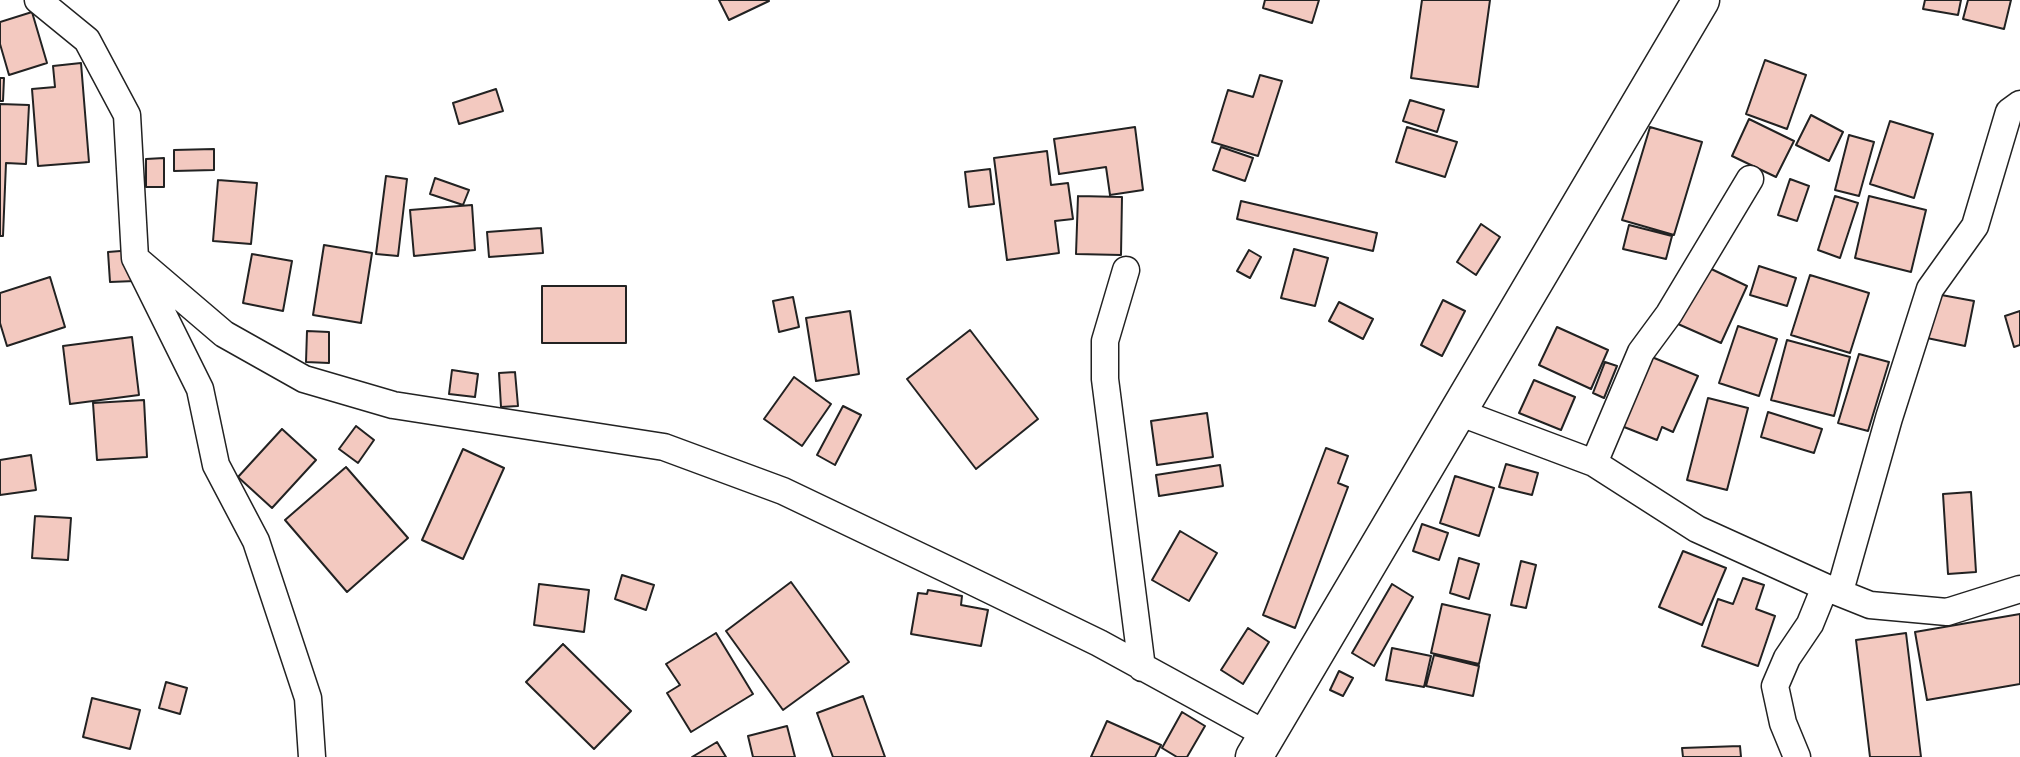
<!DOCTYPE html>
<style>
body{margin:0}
canvas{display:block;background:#fff}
</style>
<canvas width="2020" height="757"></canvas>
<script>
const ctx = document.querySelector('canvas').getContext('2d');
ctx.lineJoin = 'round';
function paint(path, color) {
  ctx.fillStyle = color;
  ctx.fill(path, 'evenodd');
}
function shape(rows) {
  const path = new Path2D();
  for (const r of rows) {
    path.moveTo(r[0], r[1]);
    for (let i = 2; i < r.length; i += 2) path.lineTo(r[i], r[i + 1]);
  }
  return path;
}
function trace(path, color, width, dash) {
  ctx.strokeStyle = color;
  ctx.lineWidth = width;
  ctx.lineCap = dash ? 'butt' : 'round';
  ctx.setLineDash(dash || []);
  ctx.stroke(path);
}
const building = shape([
 [719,0,768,0,769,1,729,20,719,0],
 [1265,0,1319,0,1312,23,1263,8,1265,0],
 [1422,0,1490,0,1478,87,1411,78,1422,0],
 [1925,0,1961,0,1958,15,1923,9,1925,0],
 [1968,0,2011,0,2004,29,1963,19,1968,0],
 [32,12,47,63,9,75,0,44,0,22,32,12],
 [1765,60,1806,75,1787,129,1746,114,1765,60],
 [81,63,89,162,38,166,32,89,55,87,53,66,81,63],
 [1260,75,1282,81,1258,156,1212,142,1228,90,1253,97,1260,75],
 [0,78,4,78,3,101,0,101,0,78],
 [496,89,503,111,459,124,453,103,496,89],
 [1410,100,1444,110,1437,132,1403,121,1410,100],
 [0,104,29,105,26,164,6,163,3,236,0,236,0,104],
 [1811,115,1843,132,1829,161,1796,145,1811,115],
 [1749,119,1794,141,1776,177,1732,156,1749,119],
 [1890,121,1933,134,1914,198,1870,184,1890,121],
 [1135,127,1143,190,1110,195,1106,167,1059,174,1054,139,1135,127],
 [1407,127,1457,142,1445,177,1396,162,1407,127],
 [1650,127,1702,142,1674,235,1622,220,1650,127],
 [1849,135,1874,142,1859,196,1835,190,1849,135],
 [1221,147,1253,158,1245,181,1213,170,1221,147],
 [214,149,214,170,174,171,174,150,214,149],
 [1047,151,1051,185,1068,183,1073,219,1055,221,1059,253,1007,260,994,158,1047,151],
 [164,158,164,187,146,187,146,159,164,158],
 [990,169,994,204,969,207,965,172,990,169],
 [386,176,407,179,398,256,376,254,386,176],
 [435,178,469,190,463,205,430,194,435,178],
 [1790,179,1809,186,1797,221,1778,215,1790,179],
 [218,180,257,183,251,244,213,241,218,180],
 [1078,196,1122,197,1121,255,1076,254,1078,196],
 [1835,196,1858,203,1840,258,1818,250,1835,196],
 [1869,196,1926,210,1911,272,1855,258,1869,196],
 [1241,201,1377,233,1373,251,1237,219,1241,201],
 [472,205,475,250,414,256,410,210,472,205],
 [1481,224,1500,237,1476,275,1457,262,1481,224],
 [1629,225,1672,236,1666,259,1623,249,1629,225],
 [541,228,543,253,489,257,487,232,541,228],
 [324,245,372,253,361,323,313,315,324,245],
 [1294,249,1328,258,1315,306,1281,298,1294,249],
 [133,250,135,281,110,282,108,252,133,250],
 [1249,250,1261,257,1250,278,1237,271,1249,250],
 [252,254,292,261,283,311,243,303,252,254],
 [1705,266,1747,286,1721,343,1678,324,1705,266],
 [1759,266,1796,278,1787,306,1750,295,1759,266],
 [1810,275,1869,293,1850,353,1791,335,1810,275],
 [50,277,65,327,7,346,0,323,0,293,50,277],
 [542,286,626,286,626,343,542,343,542,286],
 [1936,294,1974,301,1965,346,1927,338,1936,294],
 [793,297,799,327,779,332,773,301,793,297],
 [1443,300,1465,311,1442,356,1421,345,1443,300],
 [1339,302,1373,319,1363,339,1329,321,1339,302],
 [850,311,859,374,816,381,806,318,850,311],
 [2020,311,2020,345,2014,347,2005,316,2020,311],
 [1738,326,1777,339,1759,396,1719,383,1738,326],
 [1557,327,1608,350,1591,389,1539,365,1557,327],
 [970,330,1038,419,976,469,907,379,970,330],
 [307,331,329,332,329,363,306,362,307,331],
 [132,337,139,395,70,404,63,346,132,337],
 [1787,340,1850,357,1834,416,1771,400,1787,340],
 [1859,354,1889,362,1868,431,1838,423,1859,354],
 [1647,355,1698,376,1673,432,1662,427,1657,440,1619,425,1647,355],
 [1605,362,1617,366,1604,398,1593,393,1605,362],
 [452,370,478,374,475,397,449,394,452,370],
 [515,372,518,406,501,407,499,373,515,372],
 [794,377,831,404,802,446,764,419,794,377],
 [1534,380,1575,397,1561,430,1519,413,1534,380],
 [1708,398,1748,408,1727,490,1687,480,1708,398],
 [144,400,147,457,97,460,93,403,144,400],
 [843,406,861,415,835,465,817,455,843,406],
 [1768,412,1822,429,1814,453,1761,437,1768,412],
 [1207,413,1213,457,1157,465,1151,421,1207,413],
 [356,426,374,440,358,463,339,449,356,426],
 [282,429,316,460,272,508,238,477,282,429],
 [1326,448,1348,456,1338,483,1348,487,1295,628,1263,615,1326,448],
 [463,449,504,468,463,559,422,540,463,449],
 [31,455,36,490,0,495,0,460,31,455],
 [1506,464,1538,473,1532,495,1499,487,1506,464],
 [1220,465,1223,486,1159,496,1156,475,1220,465],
 [346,467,408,538,347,592,285,520,346,467],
 [1455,476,1494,488,1479,536,1440,523,1455,476],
 [1971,492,1976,572,1948,574,1943,494,1971,492],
 [35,516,71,518,68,560,32,558,35,516],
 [1422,524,1448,533,1439,560,1413,551,1422,524],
 [1180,531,1217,553,1189,601,1152,580,1180,531],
 [1683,551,1726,568,1702,625,1659,607,1683,551],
 [1459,558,1479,564,1469,599,1450,593,1459,558],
 [1521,561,1536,565,1526,608,1511,605,1521,561],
 [622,575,654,585,646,610,615,599,622,575],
 [1743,578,1764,585,1756,609,1775,616,1758,666,1702,646,1718,599,1733,604,1743,578],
 [791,582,849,662,783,710,726,631,791,582],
 [539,584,589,590,584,632,534,625,539,584],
 [1392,584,1413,597,1374,666,1352,653,1392,584],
 [928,590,962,596,961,605,988,610,981,646,911,634,918,593,927,594,928,590],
 [1442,604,1490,615,1479,664,1431,653,1442,604],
 [2020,614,2020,684,1927,700,1915,632,2020,614],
 [1248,628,1269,642,1243,684,1221,670,1248,628],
 [716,633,753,694,691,732,667,693,680,685,666,664,716,633],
 [1906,633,1921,757,1870,757,1856,640,1906,633],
 [563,644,631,711,594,749,526,682,563,644],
 [1392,648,1431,656,1424,687,1386,680,1392,648],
 [1434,655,1479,666,1473,696,1426,686,1434,655],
 [1339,671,1353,678,1343,696,1330,690,1339,671],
 [166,682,187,688,180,714,159,708,166,682],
 [863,696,885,757,833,757,817,713,863,696],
 [92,698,140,710,130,749,83,737,92,698],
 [1182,712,1205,726,1187,757,1177,757,1162,748,1182,712],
 [1107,721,1161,745,1155,757,1091,757,1107,721],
 [787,726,795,757,753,757,748,736,787,726],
 [717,742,726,757,692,757,717,742],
 [1740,746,1741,757,1683,757,1682,748,1740,746]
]);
const minor = shape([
 [38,0,87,40,127,115,135,258,200,389,216,465,256,541,308,698,312,757],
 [135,258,224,334,304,379,393,405,664,447,783,491,959,575,1099,643,1267,735],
 [1126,270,1105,341,1105,379,1142,668],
 [1458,412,1594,463,1697,529,1825,587,1870,605,1947,612,2020,589],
 [1594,463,1641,352,1669,314,1750,179],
 [1840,591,1889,418,1930,289,1975,226,2009,112,2020,104],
 [1797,757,1783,723,1775,686,1787,658,1810,624,1825,587]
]);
const secondary = shape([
 [1254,757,1701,0]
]);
paint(building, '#f3c9c0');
trace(building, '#222', 2);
trace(minor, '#222', 29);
trace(secondary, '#222', 39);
trace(minor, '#fff', 26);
trace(secondary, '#fff', 36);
</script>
